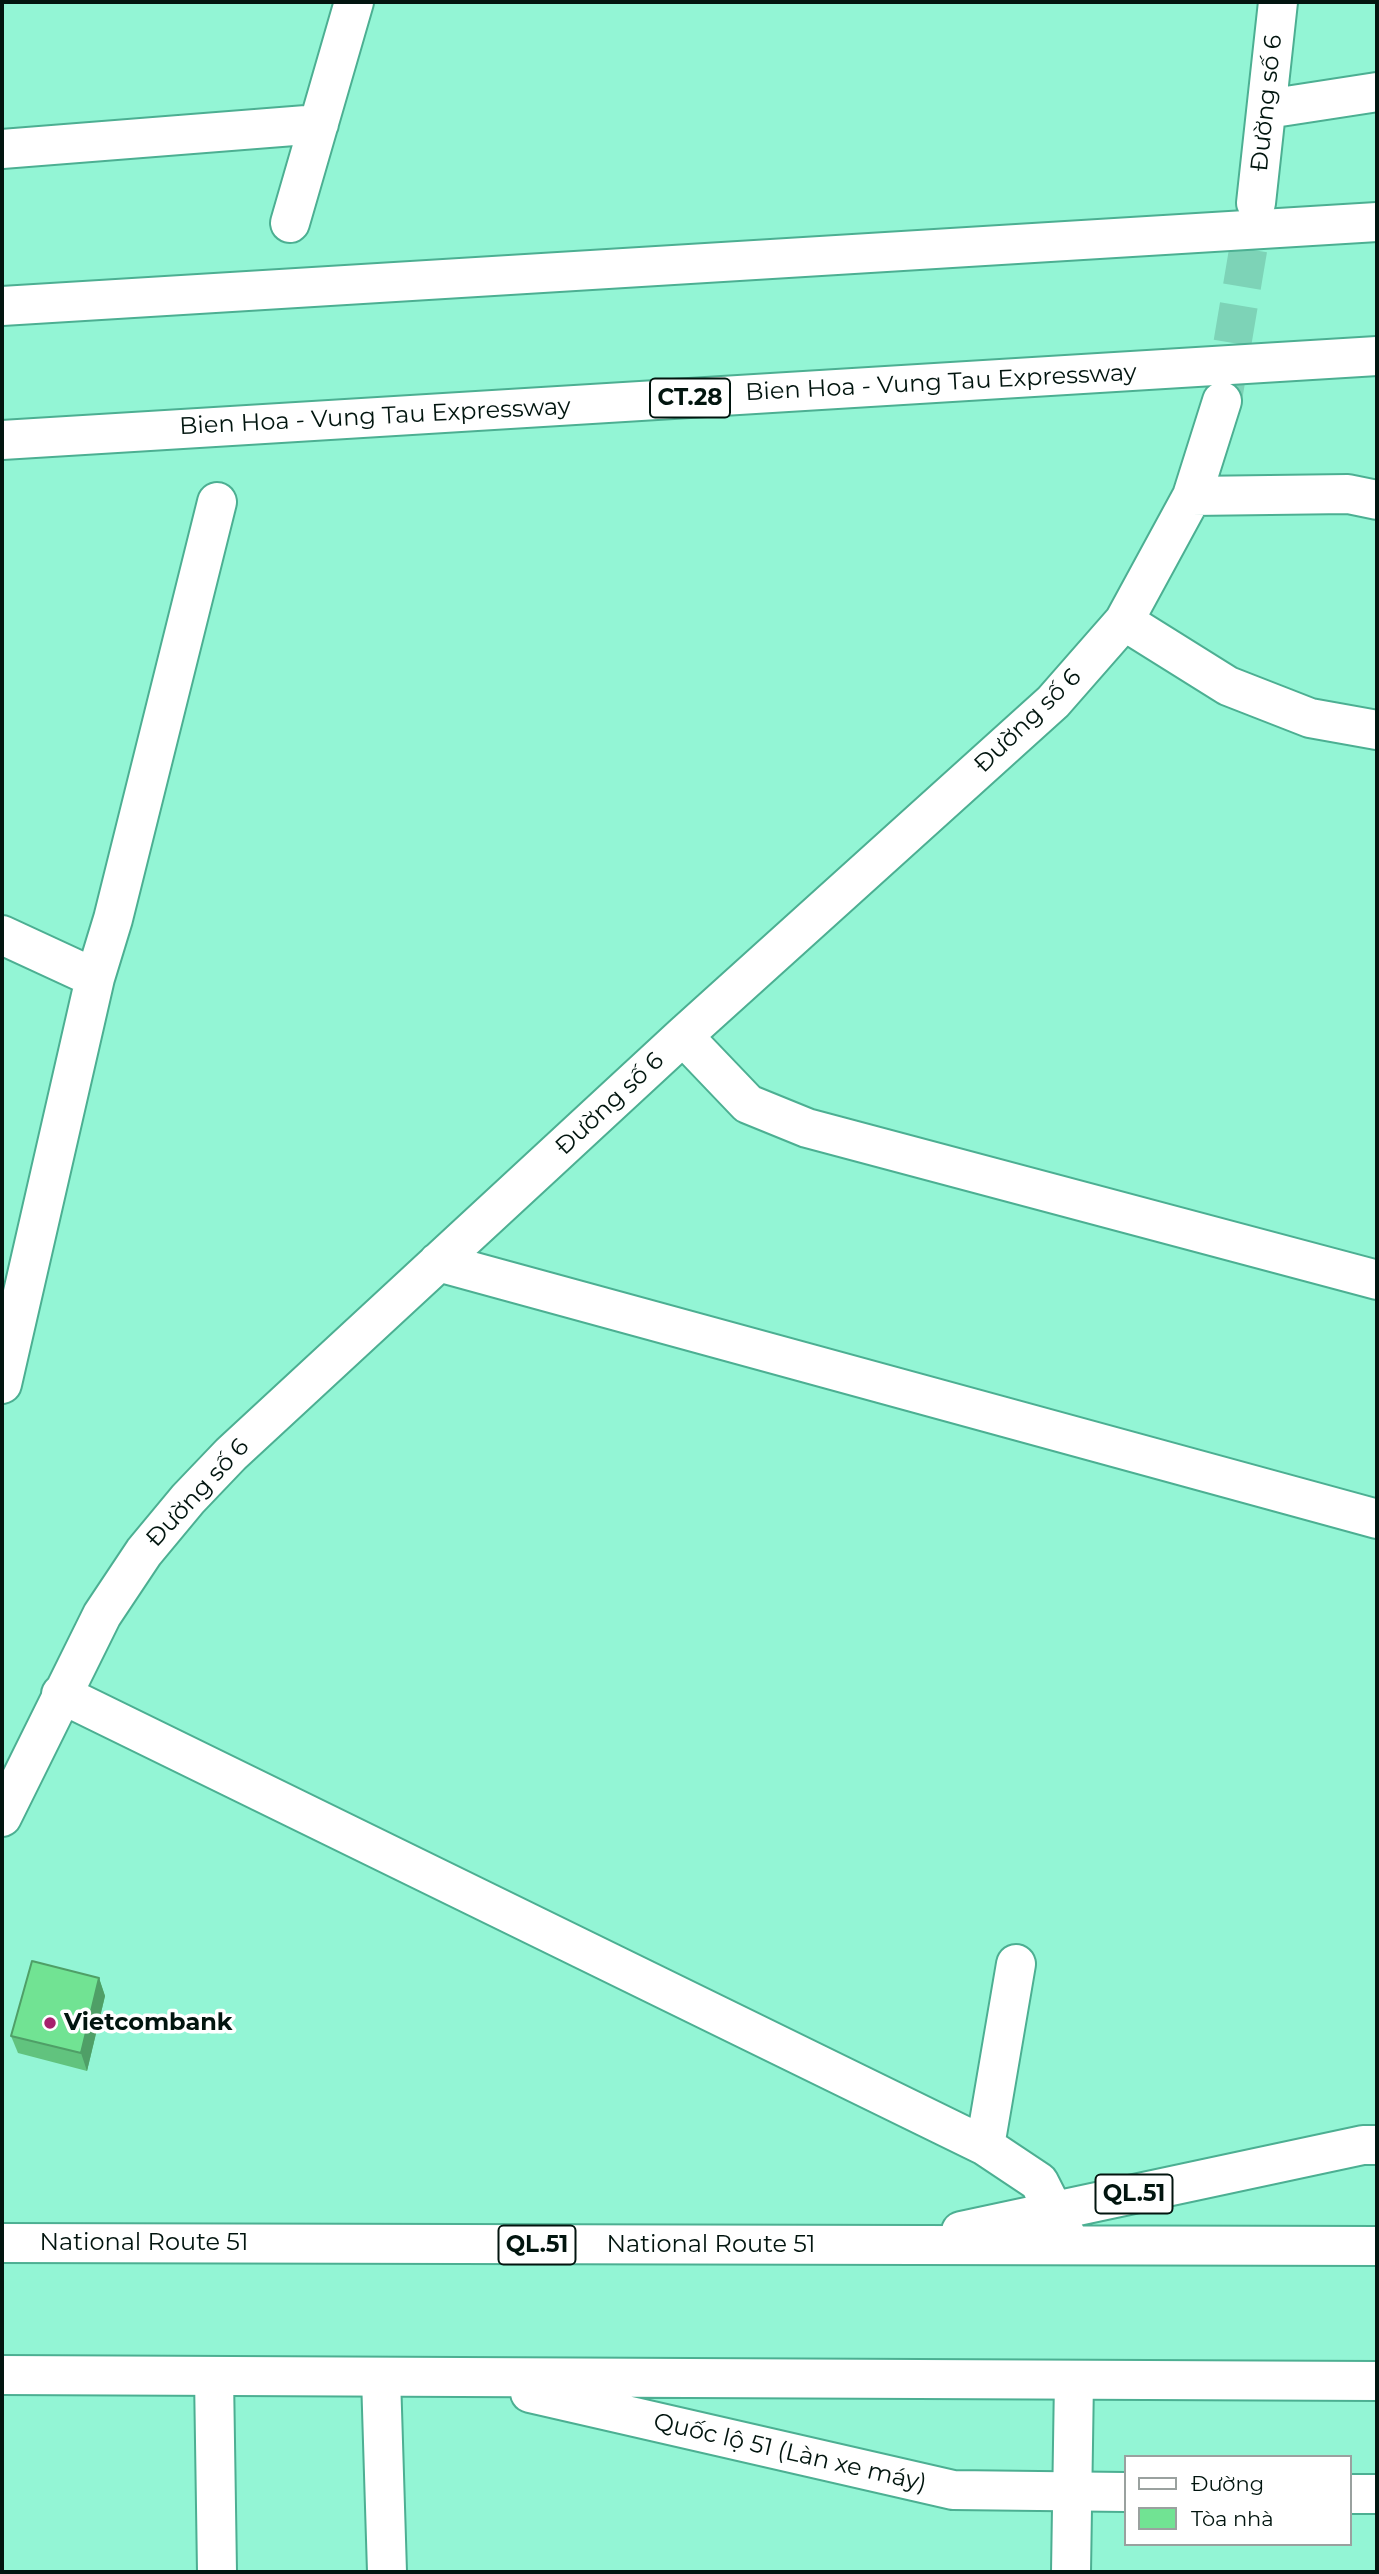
<!DOCTYPE html>
<meta charset="utf-8">
<style>
body{margin:0}
#map{position:relative;width:1379px;height:2574px;overflow:hidden;background:#93f5d5;font-family:Montserrat,sans-serif}
canvas{display:block}
.frame{position:absolute;inset:0;border:4px solid #02150f;pointer-events:none}
.legend{position:absolute;left:1124px;top:2455px;width:228px;height:91px;box-sizing:border-box;background:#fff;border:2px solid #9aa19f;margin:0;padding:9px 12px;list-style:none;font-size:21px;color:#02150f}
.legend li{display:flex;align-items:center;gap:14px;height:35px}
.legend b{width:35px;border:2px solid #9aa19f}
</style>
<div id="map">
<canvas width="1379" height="2574"></canvas>
<div class="frame"></div>
<ul class="legend">
<li><b style="height:9px;background:#fff"></b>Đường</li>
<li><b style="height:19px;background:#71e393"></b>Tòa nhà</li>
</ul>
</div>
<script>
const ctx = document.querySelector('canvas').getContext('2d');
ctx.lineJoin = 'round';
function shape(rows) {
  const path = new Path2D();
  for (const r of rows) {
    path.moveTo(r[0], r[1]);
    for (let i = 2; i < r.length; i += 2) path.lineTo(r[i], r[i + 1]);
  }
  return path;
}
function trace(path, color, width, dash) {
  ctx.strokeStyle = color;
  ctx.lineWidth = width;
  ctx.lineCap = dash ? 'butt' : 'round';
  ctx.setLineDash(dash || []);
  ctx.stroke(path);
}
function paint(path, color) {
  ctx.fillStyle = color;
  ctx.fill(path, 'evenodd');
}
function write(font, color, halo, rows, align = 'center') {
  ctx.font = font + ' Montserrat,sans-serif';
  ctx.lineWidth = 7;
  ctx.setLineDash([]);
  ctx.textBaseline = 'middle';
  ctx.strokeStyle = halo;
  ctx.fillStyle = color;
  for (const [text, x, y, turn = 0] of rows) {
    ctx.save();
    ctx.translate(x, y);
    ctx.rotate((+turn || 0) * Math.PI / 180);
    ctx.textAlign = isNaN(turn) ? turn : align;
    if (halo) ctx.strokeText(text, 0, 0);
    ctx.fillText(text, 0, 0);
    ctx.restore();
  }
}
const minorTunnel = shape([
 [1223,399,1256,203]
]);
const minor = shape([
 [1267,109,1377,92],
 [2,149,319,124],
 [1256,203,1278,2],
 [290,223,354,2],
 [1192,496,1348,494,1377,500],
 [1124,621,1228,686,1310,718,1377,730],
 [2,935,95,978],
 [683,1036,748,1104,807,1128,1377,1280],
 [438,1262,1377,1519],
 [2,1384,95,978,113,919,217,502],
 [61,1694,985,2146,1039,2182,1069,2241],
 [2,1817,102,1615,144,1552,188,1499,231,1454,683,1036,1053,702,1124,621,1192,496,1222,401],
 [985,2146,1016,1964],
 [214,2376,217,2572],
 [381,2377,387,2572],
 [1071,2572,1074,2380]
]);
const highway = shape([
 [2,306,1377,222],
 [2,440,1377,356],
 [961,2231,1363,2145,1377,2145],
 [2,2243,1377,2246],
 [2,2375,1377,2381],
 [530,2393,953,2490,1125,2492],
 [1349,2494,1377,2494]
]);
const wall = shape([
 [99,1978,105,1996,87,2071,18,2053,11,2036]
]);
const shadedWall = shape([
 [99,1978,105,1996,87,2071,81,2053]
]);
const building = shape([
 [32,1961,99,1978,81,2053,11,2036,32,1961]
]);
const markers = [
 [50,2023,7,"#a6216d"]
];
const shields = [
 [690,398,80],
 [1134,2194,77],
 [537,2245,77]
];
const shieldNames = [
 ["CT.28",690,398],
 ["QL.51",1134,2194],
 ["QL.51",537,2245]
];
const streetNames = [
 ["Đường số 6",1267,103,-84],
 ["Bien Hoa - Vung Tau Expressway",941,383,-3],
 ["Bien Hoa - Vung Tau Expressway",375,417,-3],
 ["Đường số 6",1028,721,-44],
 ["Đường số 6",610,1104,-43],
 ["Đường số 6",198,1493,-47],
 ["National Route 51",144,2243],
 ["National Route 51",711,2245],
 ["Quốc lộ 51 (Làn xe máy)",790,2453,13]
];
const poiNames = [
 ["Vietcombank",64,2023]
];
trace(minorTunnel, '#7dd3b7', 38, [38, 19]);
trace(minor, '#4caf92', 42);
trace(highway, '#4caf92', 42);
trace(minor, '#fff', 38);
trace(highway, '#fff', 38);
paint(wall, '#61c37e');
paint(shadedWall, '#4f9f67');
paint(building, '#71e393');
trace(building, '#4f9f67', 2);
for (const [x, y, r, color] of markers) {
  const dot = new Path2D();
  dot.arc(x, y, r, 0, 2 * Math.PI);
  ctx.fillStyle = color;
  ctx.fill(dot);
  trace(dot, '#fff', 2.5);
}
for (const [x, y, w] of shields) {
  const box = new Path2D();
  box.roundRect(x - w / 2, y - 19.5, w, 39, 5);
  ctx.fillStyle = '#fff';
  ctx.fill(box);
  trace(box, '#02150f', 2);
}
write('bold 23px', '#02150f', null, shieldNames);
write('24px', '#02150f', '#fff', streetNames);
write('bold 24px', '#02150f', '#fff', poiNames, 'left');
</script>
